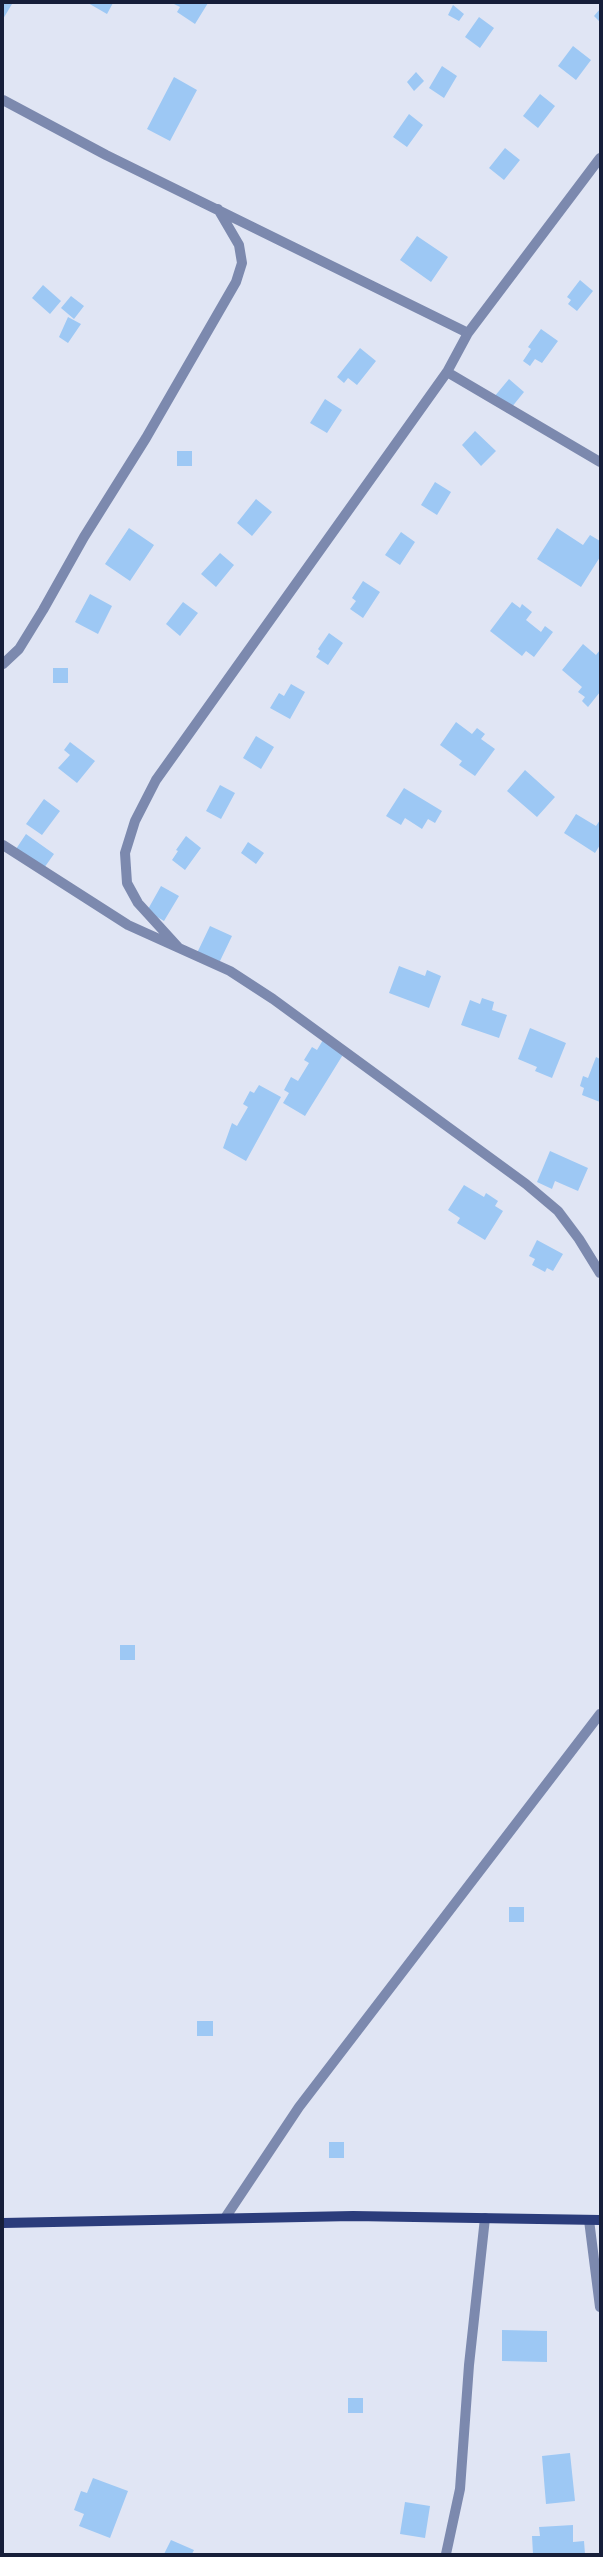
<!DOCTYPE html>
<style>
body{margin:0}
#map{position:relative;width:603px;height:2557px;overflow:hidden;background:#e0e5f4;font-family:"Archivo Narrow",sans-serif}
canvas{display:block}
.frame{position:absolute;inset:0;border:4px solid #161e39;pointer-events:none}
</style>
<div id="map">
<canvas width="603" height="2557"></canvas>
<div class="frame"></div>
</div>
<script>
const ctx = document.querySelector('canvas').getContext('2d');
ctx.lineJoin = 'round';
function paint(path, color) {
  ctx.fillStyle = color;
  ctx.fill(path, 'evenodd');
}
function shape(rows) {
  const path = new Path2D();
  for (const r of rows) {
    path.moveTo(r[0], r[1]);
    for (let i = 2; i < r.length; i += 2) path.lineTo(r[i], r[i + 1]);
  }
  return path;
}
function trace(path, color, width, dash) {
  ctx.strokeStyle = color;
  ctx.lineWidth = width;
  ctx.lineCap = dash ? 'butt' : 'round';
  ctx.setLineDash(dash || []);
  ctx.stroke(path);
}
const building = shape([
 [3,3,12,4,3,19],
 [88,3,113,3,107,14],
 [172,3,208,3,195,24,177,12,180,7],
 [453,5,464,14,459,21,448,15],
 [600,9,600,22,594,16],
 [479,17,494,28,480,48,465,37],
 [573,46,591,60,576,80,558,66],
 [442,66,457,76,444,98,429,88],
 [416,72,424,81,414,91,407,82],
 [174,77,197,90,170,141,147,129],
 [540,94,555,106,538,128,523,116],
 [409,114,423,125,407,147,393,137],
 [505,148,520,160,504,180,489,168],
 [417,236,448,257,431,282,400,260],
 [580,280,593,291,577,311,568,304,571,300,567,297],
 [43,285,61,301,50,314,32,298],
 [71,296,84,306,74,319,61,308],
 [68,317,81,324,68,343,59,337],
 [541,329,558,341,542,363,535,359,530,366,523,361,531,349,528,347],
 [360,348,376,361,357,385,348,378,344,383,337,377],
 [509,379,524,392,507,413,494,397],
 [325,399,342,410,327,433,310,423],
 [475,431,496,451,481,466,462,445],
 [177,451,192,451,192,466,177,466],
 [435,482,451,492,437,515,421,505],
 [256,499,272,512,252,536,237,523],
 [129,528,154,545,130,581,105,564],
 [557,528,583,545,590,535,600,541,600,557,581,587,537,559],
 [401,532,415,542,400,565,385,555],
 [220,553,234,565,216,587,201,574],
 [363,581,380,592,363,618,350,609,356,601,352,598],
 [90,594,112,606,98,634,75,622],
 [183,602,198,613,180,636,166,624],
 [512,602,520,608,522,604,532,612,526,620,541,632,545,626,553,632,534,657,526,651,522,656,490,631],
 [329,633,343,643,328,665,316,657,320,651,318,649],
 [583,644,596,655,600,650,600,692,588,707,582,701,585,697,578,692,582,687,562,670],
 [53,668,68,668,68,683,53,683],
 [291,684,305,692,290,719,270,708,279,693,284,696],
 [456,722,472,734,477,728,485,734,481,739,495,749,475,776,459,765,462,761,440,745],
 [256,736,274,747,261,769,243,758],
 [70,742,95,761,77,783,58,768,70,755,64,750],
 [525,770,555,797,537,817,507,791],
 [220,785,235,793,221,819,206,811],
 [404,788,442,811,435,823,428,819,422,829,405,818,401,825,386,816],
 [44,799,60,811,42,835,26,824],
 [576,814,596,826,600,820,600,845,595,853,564,833],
 [26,834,54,854,44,868,16,849],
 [186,836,201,848,185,870,172,860,178,851,176,850],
 [248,842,264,853,256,864,241,853],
 [161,886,179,896,164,921,147,911],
 [210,926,232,936,219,963,197,953],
 [399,966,425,976,427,970,441,976,429,1008,389,993],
 [482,998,494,1002,492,1010,507,1015,499,1038,461,1025,470,1000,480,1004],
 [530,1028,566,1043,552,1078,535,1071,537,1067,518,1059],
 [323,1040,344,1053,305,1116,283,1103,289,1093,284,1090,291,1077,298,1081,309,1063,304,1060,312,1047,317,1050],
 [596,1057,600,1059,600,1102,582,1095,584,1088,580,1086,583,1076,588,1078],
 [259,1085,281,1097,246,1161,223,1148,232,1123,237,1126,248,1107,243,1104,250,1091,254,1093],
 [550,1151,588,1168,578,1191,555,1181,552,1189,537,1182],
 [464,1185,484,1197,486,1193,498,1201,495,1206,503,1211,485,1240,457,1223,460,1218,448,1210],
 [537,1240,563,1254,553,1271,547,1268,545,1272,532,1265,535,1259,529,1256],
 [120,1645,135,1645,135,1660,120,1660],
 [509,1907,524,1907,524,1922,509,1922],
 [197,2021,213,2021,213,2036,197,2036],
 [329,2142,344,2142,344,2158,329,2158],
 [502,2330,547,2331,547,2362,502,2361],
 [348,2398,363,2398,363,2413,348,2413],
 [570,2453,575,2501,546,2504,542,2456],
 [93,2478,128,2491,110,2538,79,2526,84,2514,74,2510,81,2491,87,2493],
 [405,2502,430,2506,425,2538,400,2534],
 [573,2525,573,2542,584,2541,585,2554,533,2554,532,2536,540,2536,539,2527],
 [171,2540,194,2550,192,2554,164,2554]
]);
const minor = shape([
 [3,100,106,155,468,333],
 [447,372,600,462],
 [3,664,19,649,43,610,84,537,146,438,236,282,242,263,239,245,218,209],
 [3,845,128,925,230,971,273,999,526,1184,558,1211,579,1239,600,1273],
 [179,948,138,903,127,883,125,853,135,821,156,780,447,372,468,333,600,158],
 [225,2218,299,2107,600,1714],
 [589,2220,600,2307],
 [446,2554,460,2489,469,2365,485,2218]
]);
const major = shape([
 [3,2223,353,2216,600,2220]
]);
paint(building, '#9dc8f4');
trace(minor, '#7c89ae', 10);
trace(major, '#2b3c7b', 10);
</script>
